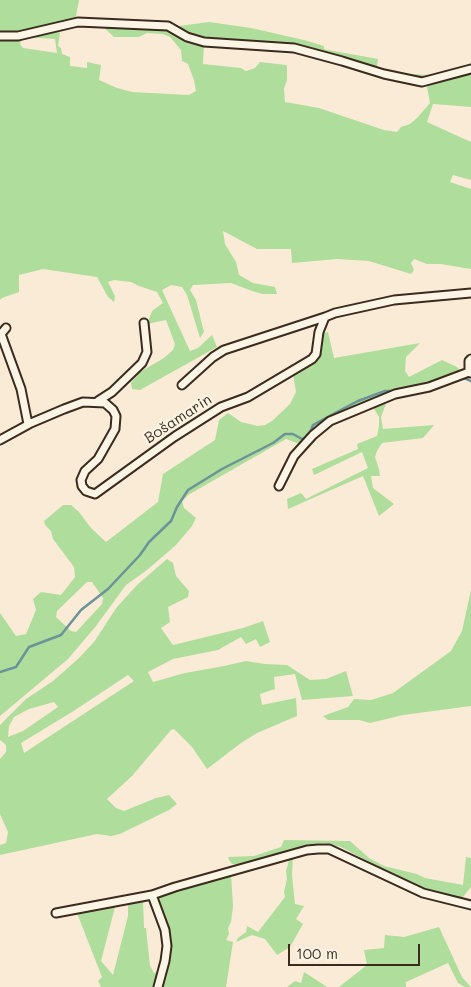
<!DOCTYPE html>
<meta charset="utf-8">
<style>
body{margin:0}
#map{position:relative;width:471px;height:987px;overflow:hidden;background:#faebd7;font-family:Mali,sans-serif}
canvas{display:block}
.scale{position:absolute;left:288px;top:944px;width:132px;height:22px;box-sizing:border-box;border:2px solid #3b2a1e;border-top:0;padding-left:6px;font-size:15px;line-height:18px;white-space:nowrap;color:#3b2a1e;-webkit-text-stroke:4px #fcf5e5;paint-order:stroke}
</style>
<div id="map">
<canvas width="471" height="987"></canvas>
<div class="scale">100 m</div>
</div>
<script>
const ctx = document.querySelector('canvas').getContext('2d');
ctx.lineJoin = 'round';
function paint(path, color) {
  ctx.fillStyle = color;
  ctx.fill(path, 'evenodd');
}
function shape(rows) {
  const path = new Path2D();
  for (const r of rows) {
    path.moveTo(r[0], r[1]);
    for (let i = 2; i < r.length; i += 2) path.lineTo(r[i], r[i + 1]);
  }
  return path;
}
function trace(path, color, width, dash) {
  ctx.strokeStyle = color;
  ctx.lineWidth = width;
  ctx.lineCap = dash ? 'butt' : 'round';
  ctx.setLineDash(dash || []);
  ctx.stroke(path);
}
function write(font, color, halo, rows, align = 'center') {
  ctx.font = font + ' Mali,sans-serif';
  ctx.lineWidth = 4;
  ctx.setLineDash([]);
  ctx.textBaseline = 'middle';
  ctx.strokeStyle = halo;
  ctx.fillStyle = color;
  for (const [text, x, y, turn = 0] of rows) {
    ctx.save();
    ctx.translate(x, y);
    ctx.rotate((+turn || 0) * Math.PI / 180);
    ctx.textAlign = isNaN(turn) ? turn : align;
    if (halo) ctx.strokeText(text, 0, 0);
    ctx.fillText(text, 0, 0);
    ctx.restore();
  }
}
const green = shape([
 [0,0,79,0,75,21,18,32,0,31],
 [209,22,251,28,304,40,324,46,324,49,328,50,378,59,377,67,410,74,431,75,461,69,417,78,396,76,326,55,194,38,168,23,179,26],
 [101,25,166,27,204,43,203,64,241,68,246,71,255,68,260,62,286,65,287,66,287,80,284,89,285,102,319,108,384,130,397,132,401,127,410,124,417,118,430,103,427,87,432,82,471,71,471,107,433,104,427,122,471,142,471,180,453,175,450,182,471,189,471,269,441,264,427,264,414,259,411,263,414,270,411,274,369,261,337,259,292,263,291,249,257,249,223,231,225,244,236,262,239,275,253,283,275,287,277,294,263,294,252,291,231,283,193,285,190,290,196,300,204,332,200,338,187,295,182,287,171,285,162,290,190,351,198,348,212,335,217,347,140,390,132,389,131,383,140,372,164,358,173,350,175,344,166,320,147,324,152,311,163,303,157,292,139,286,131,282,114,280,108,282,115,296,114,302,108,297,97,277,43,269,19,275,19,292,2,298,0,300,0,39,56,31,60,33,58,46,61,48,62,54,70,57,70,66,87,68,87,62,101,65,99,80,117,88,132,92,189,95,196,91,194,80,188,64,182,61,181,50,170,37,163,34,147,33,139,37,114,37],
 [23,37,55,39,57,53,23,48,20,44],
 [328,332,334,358,420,343,406,357,405,371,409,377,442,360,457,367,462,372,451,379,450,384,440,381,329,420,302,445,286,439,188,495,182,501,184,508,196,518,192,526,176,545,147,570,126,585,96,626,68,659,0,716,0,613,16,636,26,634,36,610,33,599,41,592,61,595,75,577,74,567,53,539,51,531,45,525,44,521,63,505,71,505,79,512,91,528,106,542,158,502,163,474,215,440,219,420,228,413,241,422,258,426,265,425,272,421,290,404,296,392,293,374,313,362,321,353,324,333],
 [87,582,92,582,103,598,102,604,76,632,71,631,56,617,57,611],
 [387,401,381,417,383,429,434,425,423,438,382,443,377,451,375,457,379,469,380,476,371,476,373,488,394,504,379,516,363,476,288,509,287,499,301,493,306,499,368,468,362,452,314,475,312,469,358,449,357,444,377,436,379,426,379,417,373,407],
 [167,559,173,563,176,576,189,591,188,597,168,607,170,622,161,628,173,645,243,628,263,621,270,642,260,647,256,639,246,644,241,637,218,650,173,659,148,672,153,682,185,673,224,666,246,661,265,664,287,665,310,680,326,679,346,671,353,696,302,700,295,674,274,677,275,689,260,694,262,705,296,698,297,716,257,733,241,743,207,769,192,747,174,729,171,730,132,776,107,799,116,808,124,811,156,798,169,795,177,804,169,810,120,834,111,836,97,834,0,855,0,845,6,843,8,832,0,814,0,759,6,752,6,745,0,740,0,725,26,699,53,681,79,658,94,642,117,607,137,585],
 [128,675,134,681,24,753,21,743,72,712],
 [54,702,58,707,23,731,8,737,9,726,14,717,29,709],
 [471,590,471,706,403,715,370,723,359,720,328,720,323,716,348,707,354,699,371,700,393,693,451,651,462,631],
 [284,840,350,841,369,858,384,866,417,874,425,878,463,885,466,857,471,858,471,887,462,898,421,889,341,847,325,843,310,844,241,865,232,864,229,860,228,857,254,856,281,847],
 [293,856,292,875,295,904,304,906,296,919,303,924,290,947,277,955,265,939,252,935,236,942,238,938,246,932,247,926,258,932,285,897,284,892,287,879,286,871,290,857],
 [227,874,231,874,233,906,231,922,228,928,229,934,226,940,233,942,226,987,162,987,168,967,171,943,166,921,158,902,159,895,209,881],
 [143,901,144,928,146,928,150,966,154,973,161,972,158,979,154,987,101,987,98,981,102,977,100,972,77,913,115,907,101,961,113,975,128,916,128,904],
 [439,927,462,977,471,987,465,987,458,983,448,963,406,982,406,987,339,987,367,965,364,950,384,948,385,935,404,937],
 [304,972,327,987,287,987,295,981,301,983]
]);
const stream = shape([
 [462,377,471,381],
 [419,386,447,377],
 [0,672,16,667,29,647,61,635,81,610,108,589,140,555,149,542,171,521,177,507,188,490,222,469,273,443,285,434,293,434,302,439,308,438,313,425,335,413,358,401,385,391,394,391]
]);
const street = shape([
 [0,36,18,36,78,22,168,26,187,37,204,42,294,48,342,61,384,74,422,82,471,69],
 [6,328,1,334,21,389,28,424],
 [471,359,469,361,469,372,471,373],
 [182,385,213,357,224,350,325,317],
 [98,401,112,392,142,363,147,352,144,323],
 [0,440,31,423,64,409,83,402,105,403,113,410,116,416,115,429,98,459,85,471,81,480,82,486,86,491,95,494,174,437,221,407,248,397,312,359,316,354,319,332,325,317,335,313,394,300,471,293],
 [279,486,294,456,313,435,330,421,395,394,429,387,469,372],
 [152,895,165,930,167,946,165,961,158,987],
 [56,913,152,895,175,887,307,850,318,849,329,849,423,893,471,905]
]);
const streetNames = [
 ["Bošamarin",178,419,-33]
];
paint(green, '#afdd9b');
trace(stream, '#6b9398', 2.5);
trace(street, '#3b2a1e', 11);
trace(street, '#fcf5e5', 7);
write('15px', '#3b2a1e', '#fcf5e5', streetNames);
</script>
